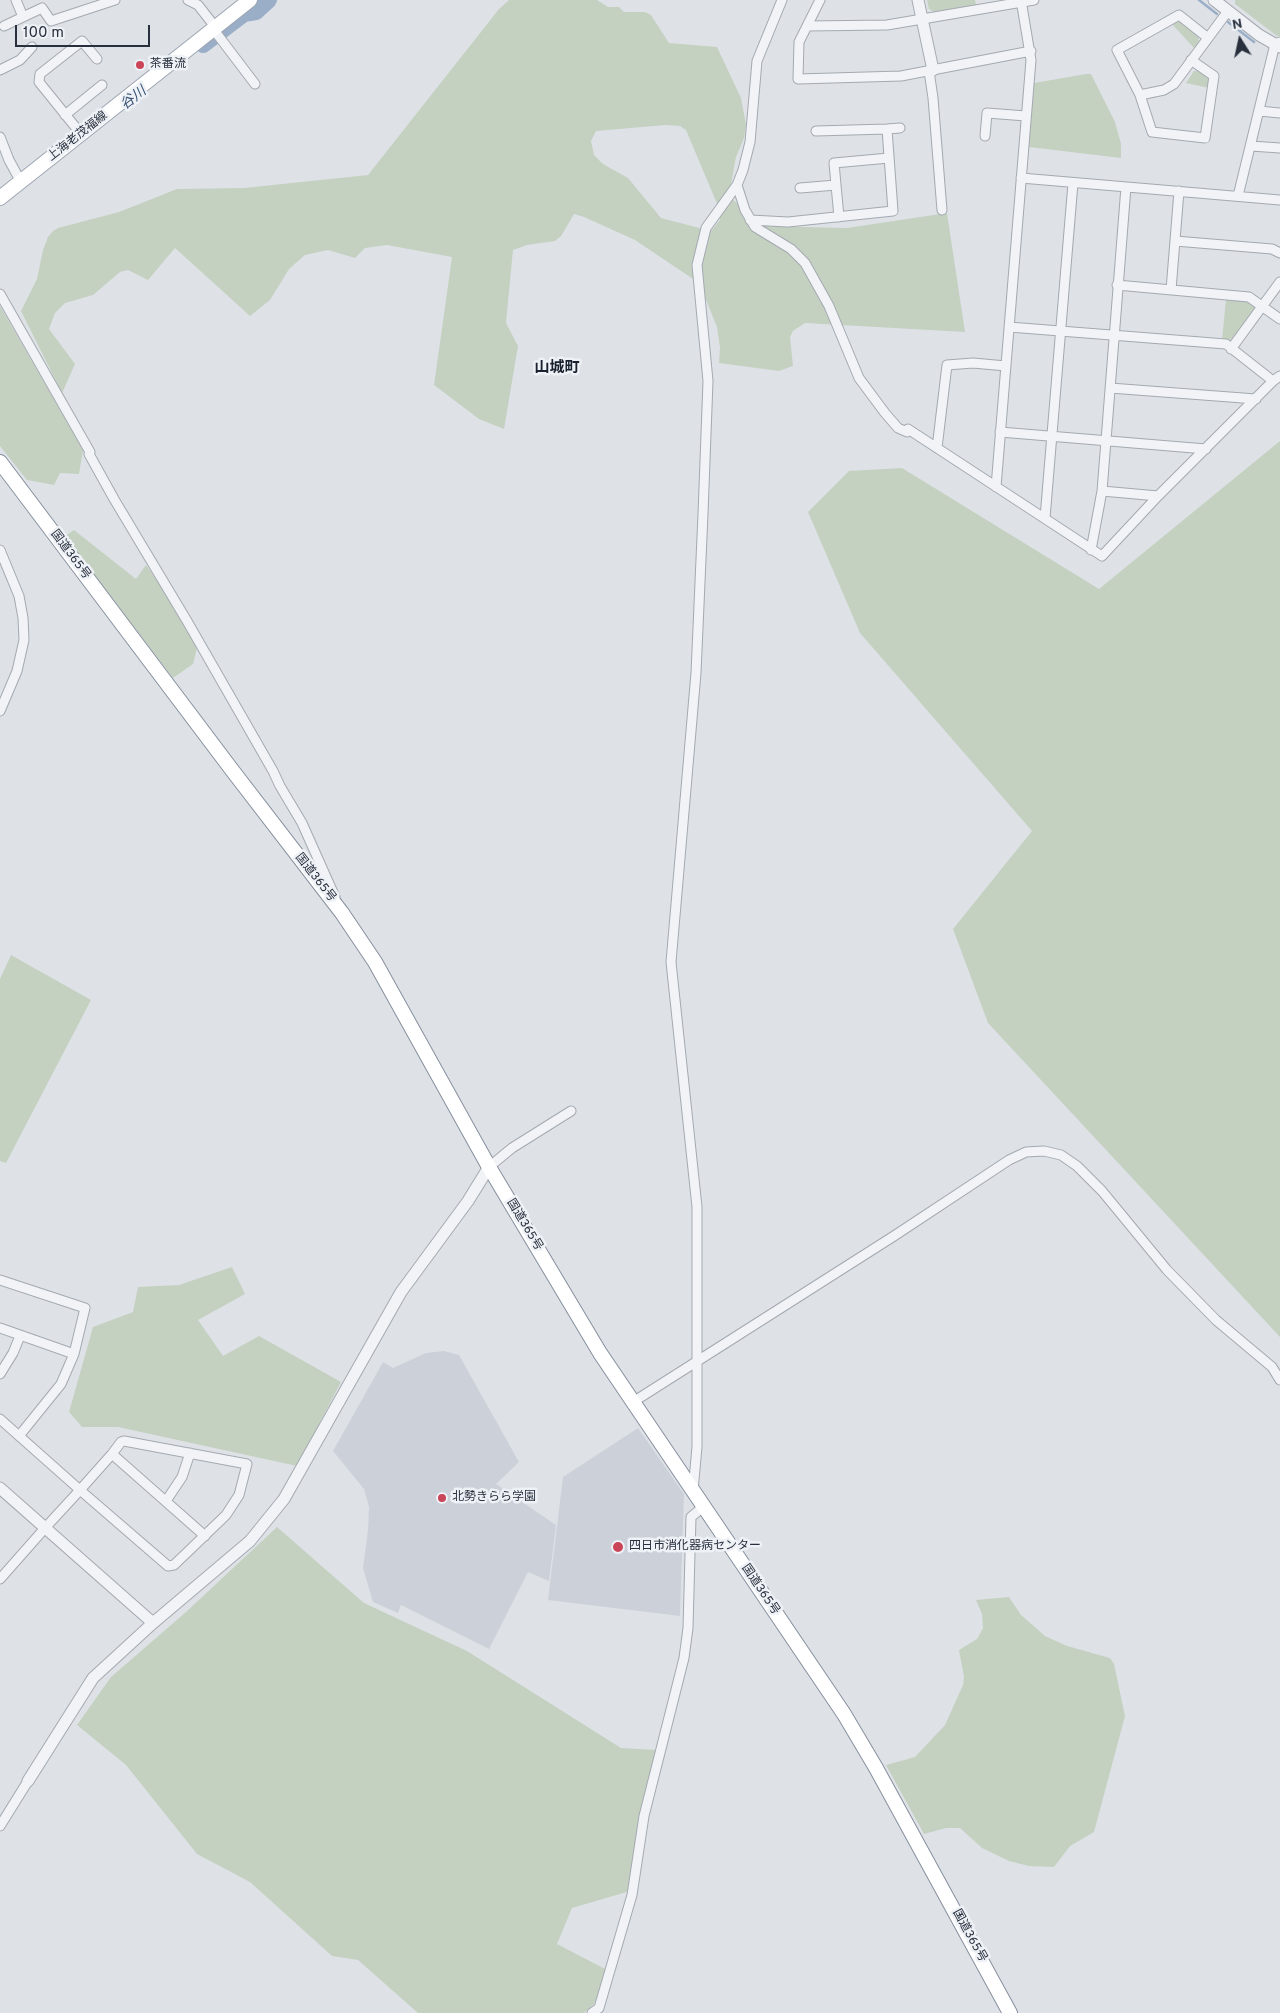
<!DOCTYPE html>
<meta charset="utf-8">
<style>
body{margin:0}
#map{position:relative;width:1280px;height:2013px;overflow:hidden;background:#dee2e7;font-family:Overpass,sans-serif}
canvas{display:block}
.north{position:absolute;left:1215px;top:15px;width:50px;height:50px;-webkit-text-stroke:4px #eef1f5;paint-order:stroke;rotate:350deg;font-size:14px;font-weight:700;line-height:20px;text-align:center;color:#28303e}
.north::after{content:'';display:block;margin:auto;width:18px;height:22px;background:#28303e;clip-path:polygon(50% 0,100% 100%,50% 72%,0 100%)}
.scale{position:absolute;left:15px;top:25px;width:135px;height:22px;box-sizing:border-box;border:2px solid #28303e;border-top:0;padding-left:6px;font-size:15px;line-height:18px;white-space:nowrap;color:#28303e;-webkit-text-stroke:4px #eef1f5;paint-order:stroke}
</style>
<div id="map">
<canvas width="1280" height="2013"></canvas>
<div class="north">N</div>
<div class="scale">100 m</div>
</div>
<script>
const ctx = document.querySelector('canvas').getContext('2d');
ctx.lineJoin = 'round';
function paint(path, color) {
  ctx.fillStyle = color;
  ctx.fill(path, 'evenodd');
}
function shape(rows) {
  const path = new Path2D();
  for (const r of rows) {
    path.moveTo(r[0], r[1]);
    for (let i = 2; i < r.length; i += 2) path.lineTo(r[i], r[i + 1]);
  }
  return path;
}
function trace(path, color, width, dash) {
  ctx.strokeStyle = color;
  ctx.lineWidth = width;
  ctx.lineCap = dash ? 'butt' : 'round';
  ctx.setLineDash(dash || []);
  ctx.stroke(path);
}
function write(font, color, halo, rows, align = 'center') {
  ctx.font = font + ' Overpass,"Noto Sans JP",sans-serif';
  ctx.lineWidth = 5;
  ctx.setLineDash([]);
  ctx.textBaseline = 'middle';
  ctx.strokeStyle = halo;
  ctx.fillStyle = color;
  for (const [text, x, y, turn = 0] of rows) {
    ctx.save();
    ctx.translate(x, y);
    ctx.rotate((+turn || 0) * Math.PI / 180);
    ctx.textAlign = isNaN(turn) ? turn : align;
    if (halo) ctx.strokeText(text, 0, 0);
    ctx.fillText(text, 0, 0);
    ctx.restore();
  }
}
const built = shape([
 [444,1351,459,1355,519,1462,496,1484,556,1525,549,1581,528,1572,489,1649,401,1605,398,1613,373,1602,363,1568,368,1530,369,1507,364,1489,333,1451,383,1362,393,1368,426,1353],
 [638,1428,684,1494,680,1616,548,1600,563,1477]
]);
const green = shape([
 [509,0,597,0,608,7,619,7,624,12,645,12,651,15,669,43,717,47,741,98,746,125,744,138,736,157,729,195,758,226,847,228,947,213,965,332,805,323,793,331,790,337,793,366,779,371,719,363,720,348,717,327,701,287,696,281,635,240,584,217,574,214,561,236,555,241,527,245,513,250,506,323,518,346,504,429,479,419,434,385,452,257,387,245,365,248,355,258,328,250,305,255,289,269,270,300,250,316,175,248,148,280,128,270,120,272,93,295,65,303,55,313,49,329,75,364,62,393,21,311,37,279,43,250,48,237,53,231,58,228,119,212,177,189,244,188,368,175,499,9],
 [666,125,680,126,686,130,718,206,720,220,711,231,661,218,628,178,603,164,594,155,591,141,596,131],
 [927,0,975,0,976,5,934,12,929,9],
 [1235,0,1280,0,1280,36,1277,36,1235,4],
 [1175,22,1182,22,1198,35,1199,42,1194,48,1172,24],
 [1201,70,1209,76,1210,82,1209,88,1186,83,1194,71],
 [1086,74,1091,74,1115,122,1121,144,1121,158,1029,147,1034,83],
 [1226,299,1248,300,1254,304,1255,309,1235,337,1228,341,1222,340],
 [0,306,83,450,79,474,60,473,54,485,27,480,0,446],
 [1280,441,1280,1337,988,1023,953,929,1032,831,860,633,808,512,849,471,902,468,1099,589],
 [74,530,136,579,146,565,176,607,197,648,193,664,173,678,65,536],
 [11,955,91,1000,6,1163,0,1161,0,979],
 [232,1267,245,1294,198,1320,223,1356,259,1336,341,1382,297,1466,118,1427,82,1427,69,1412,93,1327,133,1312,138,1287,179,1285],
 [277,1527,364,1603,467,1651,621,1748,657,1750,630,1891,572,1908,557,1944,609,1971,594,2004,584,2013,418,2013,358,1960,332,1956,250,1882,197,1854,126,1765,77,1725,111,1677,186,1612],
 [1009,1597,1021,1615,1045,1636,1067,1646,1110,1658,1114,1664,1125,1716,1094,1832,1070,1846,1054,1867,1029,1866,1009,1861,982,1848,960,1828,946,1828,924,1834,886,1765,915,1757,945,1725,963,1685,964,1677,959,1650,977,1639,983,1628,982,1614,976,1600]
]);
const stream = shape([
 [1199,0,1217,14],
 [1228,22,1254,42]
]);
const river = shape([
 [203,45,244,14,256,12,269,0]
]);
const minor = shape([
 [16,0,23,17],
 [188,0,198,5,216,28],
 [782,0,757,61,750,142,743,170,737,185,745,210,755,227,791,249,805,263,829,306,859,378,885,413,898,428,907,432,908,429,1102,556,1158,496,1273,381,1280,376],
 [820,0,799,42,798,79,901,76,1031,51],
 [4,26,42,8,51,21,115,0],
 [807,26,887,25,1034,0],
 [214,30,255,84],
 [1208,38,1179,15,1117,50,1140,95,1164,90,1174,84,1228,11],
 [0,70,20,60,32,47],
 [929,71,933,98,942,210],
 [1140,95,1152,132,1205,138,1214,76,1191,60],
 [1259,111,1280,113],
 [65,115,102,85],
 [816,131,887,129],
 [81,134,39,82,40,74,82,41,97,59],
 [985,136,987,113,1026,116],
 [0,137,9,160,21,182],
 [1251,146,1280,148],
 [1021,178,1280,200],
 [836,185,839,217],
 [800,188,836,185,834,163,889,158],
 [1238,196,1275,44,1280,42],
 [750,220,788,222,893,211,887,129,900,128],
 [1175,241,1272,249,1280,253],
 [1117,285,1249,297,1280,319],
 [1171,290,1179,191],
 [0,294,90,452,89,454,114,499,187,621,273,771,280,786,302,823,335,897],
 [1009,327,1226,344,1273,381],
 [1231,349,1280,282],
 [1110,388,1256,399],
 [1000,432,1206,449],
 [937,448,947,365,973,363,1006,366],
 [996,487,1031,60,1021,0],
 [1102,491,1158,496],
 [1045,518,1073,183],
 [0,550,19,596,23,618,24,640,17,671,0,711],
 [1091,550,1102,491,1126,187],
 [489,1167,512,1148,571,1111],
 [0,1280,85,1308,74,1354,61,1384,19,1436],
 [0,1328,74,1354],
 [0,1374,13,1353,20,1336],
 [633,1402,894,1236,1009,1160,1026,1152,1044,1151,1061,1155,1077,1166,1102,1191,1167,1270,1216,1320,1272,1367,1280,1380],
 [0,1419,80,1490,168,1566,174,1565,226,1515,239,1495,247,1464,124,1441,121,1442,112,1454,80,1490,45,1528,0,1579],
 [112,1454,205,1536],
 [693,1491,697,1447,697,1207,671,962,696,673,703,514,708,381,697,265,706,228,737,185],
 [166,1501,182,1477,190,1453],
 [0,1826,28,1781],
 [592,2013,599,2008,632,1895,644,1816,684,1658,688,1628,691,1517,703,1507]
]);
const tertiary = shape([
 [918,0,933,70],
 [1214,0,1259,35,1280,47],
 [0,1488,153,1623],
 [28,1781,93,1678,153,1623,250,1541,284,1499,401,1292,468,1201,489,1167]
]);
const primary = shape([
 [0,198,250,0]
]);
const trunk = shape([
 [0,462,232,770,342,913,375,962,489,1167,600,1353,844,1714,876,1768,1010,2013]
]);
const markers = [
 [140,65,5,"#cb4558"],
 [442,1498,5,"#cb4558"],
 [618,1547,6,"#cb4558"]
];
const poiNames = [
 ["茶番流",150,65],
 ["北勢きらら学園",452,1498],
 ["四日市消化器病センター",629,1547]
];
const streetNames = [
 ["上海老茂福線",78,137,-38],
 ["国道365号",70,555,53],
 ["国道365号",315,878,52],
 ["国道365号",524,1225,59],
 ["国道365号",760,1590,56],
 ["国道365号",969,1936,61]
];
const waterNames = [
 ["谷川",134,99,-38]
];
const quarterNames = [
 ["山城町",557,369]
];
paint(built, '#ccd1d9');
paint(green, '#c4d1c0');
trace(stream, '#9aafc7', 2.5);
trace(river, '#9aafc7', 16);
trace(minor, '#a4a9b1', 11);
trace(tertiary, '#a4a9b1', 13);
trace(primary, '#9ea6b3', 16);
trace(trunk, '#868f9e', 16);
trace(minor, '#f1f3f6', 9);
trace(tertiary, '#f1f3f6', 11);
trace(primary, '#fff', 14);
trace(trunk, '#fff', 14);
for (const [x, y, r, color] of markers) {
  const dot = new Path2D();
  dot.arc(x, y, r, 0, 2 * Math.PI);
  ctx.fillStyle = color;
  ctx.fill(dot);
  trace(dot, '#eef1f5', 2);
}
write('12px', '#28303e', '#eef1f5', poiNames, 'left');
write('12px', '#28303e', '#eef1f5', streetNames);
write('italic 14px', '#334e71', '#eef1f5', waterNames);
write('bold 15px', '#1a212f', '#eef1f5', quarterNames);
</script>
